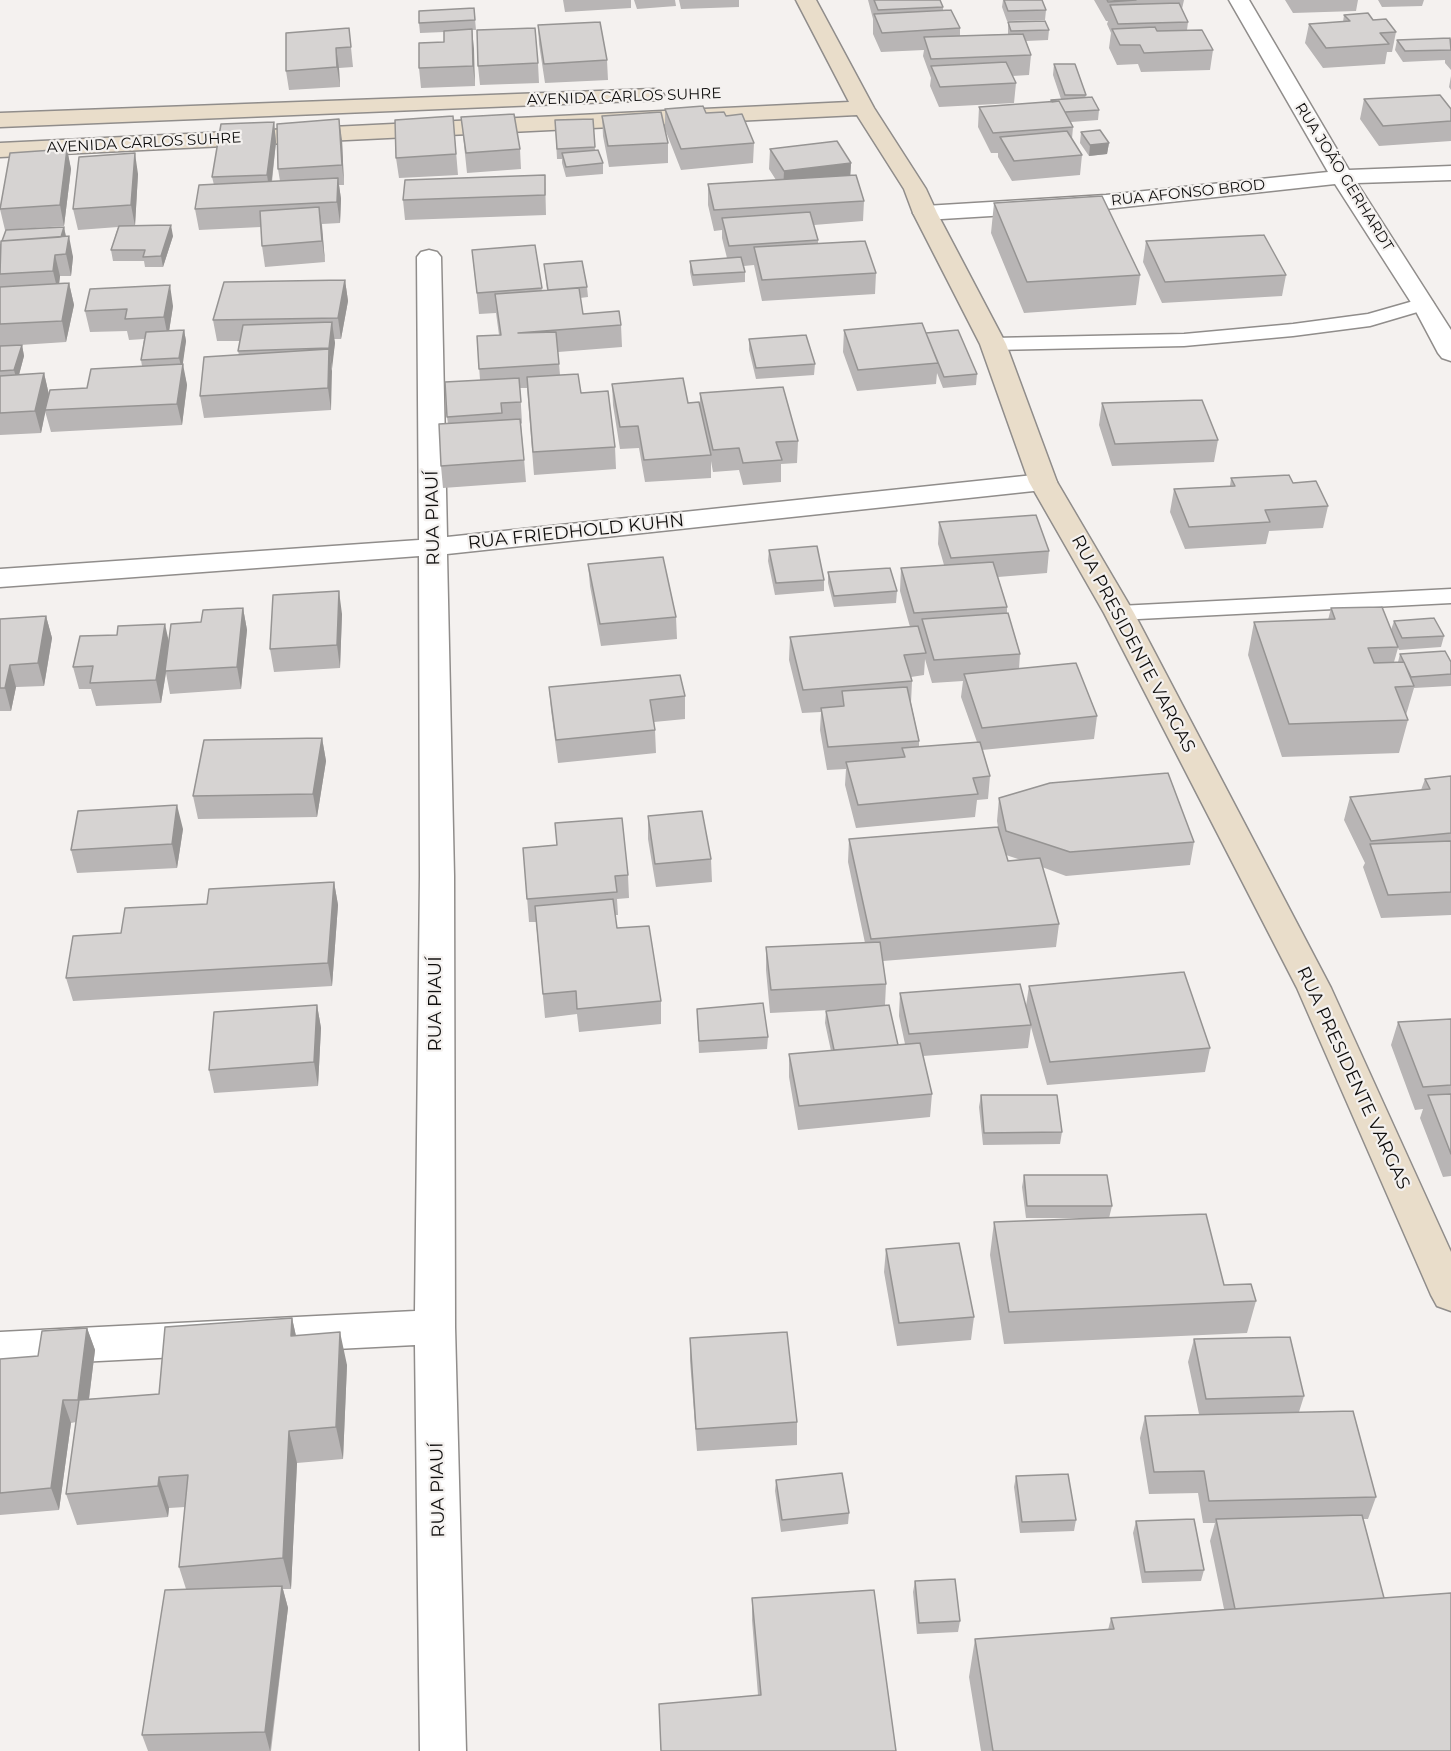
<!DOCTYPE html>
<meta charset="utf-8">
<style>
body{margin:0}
canvas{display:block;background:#f4f1ef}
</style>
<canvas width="1451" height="1751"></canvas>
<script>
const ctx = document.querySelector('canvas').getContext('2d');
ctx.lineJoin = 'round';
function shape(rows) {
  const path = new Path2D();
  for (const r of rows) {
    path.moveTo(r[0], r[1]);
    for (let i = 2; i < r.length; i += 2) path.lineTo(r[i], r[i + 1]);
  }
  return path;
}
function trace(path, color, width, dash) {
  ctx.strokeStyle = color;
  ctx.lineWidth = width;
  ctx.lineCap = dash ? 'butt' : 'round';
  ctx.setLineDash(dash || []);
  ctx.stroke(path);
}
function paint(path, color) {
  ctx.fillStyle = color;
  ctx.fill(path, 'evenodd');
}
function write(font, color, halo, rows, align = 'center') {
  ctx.font = font + ' Montserrat,sans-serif';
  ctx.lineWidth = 4.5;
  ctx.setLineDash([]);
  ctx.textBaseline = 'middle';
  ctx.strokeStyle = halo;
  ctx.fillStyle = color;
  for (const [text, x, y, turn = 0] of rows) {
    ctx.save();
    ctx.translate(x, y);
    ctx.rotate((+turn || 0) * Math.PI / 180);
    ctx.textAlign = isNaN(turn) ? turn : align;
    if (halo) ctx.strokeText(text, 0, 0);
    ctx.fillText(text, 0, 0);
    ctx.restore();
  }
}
const lane = shape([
 [1424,298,1431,300,1434,304,1431,308,1370,326,1293,336,1184,346,993,350,986,348,983,344,986,340,993,338,1184,334,1293,324,1368,314,1424,298],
 [1451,589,1451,603,1119,620,1111,618,1107,613,1111,608,1119,606,1451,589]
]);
const street = shape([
 [1229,0,1249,0,1349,170,1451,166,1451,180,1357,183,1451,330,1451,361,1442,358,1438,353,1412,304,1335,184,1106,209,925,220,917,218,913,213,917,208,925,206,1106,195,1328,172,1229,0],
 [429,250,437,252,441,257,447,537,1043,474,1053,476,1057,482,1053,488,1043,490,447,554,454,876,455,1327,466,1751,420,1751,415,1345,0,1366,0,1332,415,1311,420,876,419,556,0,587,0,569,419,540,417,257,421,252,429,250]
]);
const secondary = shape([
 [796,0,816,0,874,108,926,189,937,213,1006,344,1057,482,1134,613,1331,988,1451,1252,1451,1311,1437,1306,1431,1295,1297,988,1104,613,1029,482,980,344,913,213,904,189,857,115,0,157,0,143,849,102,796,0],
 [653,89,661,90,664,95,661,100,0,127,0,113,653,89]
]);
const wall = shape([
 [563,0,631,0,631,8,565,12],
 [634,0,675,0,676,6,637,9],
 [679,0,739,0,739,7,681,9],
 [868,0,940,0,943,7,943,10,960,28,960,36,1008,34,1008,22,1049,30,1048,40,1026,41,1031,55,1029,75,1012,76,1016,83,1014,103,939,107,930,86,931,78,923,56,924,50,881,52,873,34,873,19],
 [1003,0,1042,0,1046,10,1045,20,1007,21,1002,7],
 [1094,0,1184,0,1182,9,1188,22,1187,30,1213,50,1210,70,1141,72,1138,64,1117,65,1109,48,1111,33,1107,24,1108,21,1106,21],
 [1285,0,1358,0,1356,11,1293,13],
 [1378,0,1424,0,1422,6,1382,7],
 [474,8,476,30,472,30,475,86,421,88,419,68,444,42,444,32,420,33,419,23],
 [1344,15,1396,32,1392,52,1387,52,1385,64,1323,68,1305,43,1309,24,1343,22],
 [538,25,607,60,608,80,545,83,539,44],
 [349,28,353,67,339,68,340,87,289,90,286,71],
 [1451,39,1451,70,1445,63,1445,60,1403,62,1395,50,1397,40],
 [538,63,539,83,480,85,478,66],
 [1054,64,1086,95,1085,98,1099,110,1098,120,1071,122,1073,127,1072,139,1082,155,1080,175,1012,181,998,157,998,153,991,153,978,127,979,107,1051,102,1051,100,1061,99,1053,75],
 [1451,76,1451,90,1449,87],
 [1364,99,1451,109,1451,141,1379,146,1360,119],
 [665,109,726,116,754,143,753,163,681,170,665,129],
 [453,116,458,175,399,178,396,158],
 [602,116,668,143,668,163,609,167,603,136],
 [461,117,520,149,521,169,467,173],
 [593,119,595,150,603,163,603,174,566,177,562,163,562,159,557,159,555,120],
 [274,122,276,142,272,182,280,181,278,169,342,140,344,185,339,185,341,199,340,223,322,224,325,262,265,267,262,246,261,227,199,230,195,209,214,185,212,177],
 [1081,132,1109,143,1107,154,1089,156,1080,143],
 [67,149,71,169,64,226,5,230,0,209],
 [770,149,851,163,850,175,864,201,863,221,814,225,818,240,818,243,876,273,875,294,762,301,754,265,744,266,745,272,745,282,693,286,690,272,690,261,727,258,722,238,722,230,714,231,708,205,708,184,776,180,769,169],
 [138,174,135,225,173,236,163,267,145,267,144,261,113,261,111,250,118,227,78,230,73,209],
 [545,175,546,215,405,220,403,200],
 [994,203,1140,275,1136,305,1024,313,991,233],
 [64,227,66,236,73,257,71,276,60,276,59,284,69,283,74,305,66,342,20,345,22,345,24,356,19,375,44,373,49,395,87,388,142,366,141,360,144,339,129,340,127,331,90,332,85,311,173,306,169,331,184,330,186,341,182,364,187,385,182,425,51,432,45,411,41,433,0,435,0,244],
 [1146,241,1286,275,1282,296,1162,303,1143,262],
 [535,245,542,291,547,290,544,264,587,287,588,297,580,298,583,314,621,325,622,347,558,352,560,375,581,393,615,447,616,469,534,475,527,388,520,388,522,423,521,424,526,482,443,488,441,466,448,424,447,417,480,380,477,336,499,335,496,313,479,314,472,250],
 [345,280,348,301,341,339,334,339,335,343,331,369,331,410,204,418,200,396,239,355,238,351,240,341,217,341,213,320],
 [844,330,926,334,977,374,976,385,943,388,937,373,936,384,857,391,843,352],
 [749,339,815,364,814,375,756,379,749,350],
 [612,384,688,403,700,408,700,393,798,441,797,463,781,464,781,482,743,485,739,470,713,472,711,461,711,478,645,482,639,448,620,449,613,405],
 [1102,403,1218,440,1214,462,1112,466,1099,425],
 [1231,478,1293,483,1328,506,1323,528,1269,531,1266,544,1185,549,1170,512,1174,489,1230,486],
 [939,522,1049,551,1047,573,998,577,1007,607,1007,613,1020,654,1019,669,1097,716,1094,739,982,750,990,776,988,799,977,800,975,817,856,828,845,785,846,769,827,770,820,730,821,712,802,713,789,660,790,637,910,627,900,591,901,568,944,565,938,544],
 [925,659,932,683,963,681,961,697,977,742,919,747,919,741,911,703,912,681,911,677,924,675],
 [769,550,824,580,824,591,775,595,768,561],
 [588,564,676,617,677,639,601,646,590,586],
 [828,572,897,591,896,603,834,607,828,583],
 [243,608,247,630,241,689,170,694,166,673,161,703,96,706,91,689,79,689,73,667,169,643,201,622],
 [1331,608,1391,630,1394,621,1444,636,1441,647,1399,650,1398,648,1394,662,1398,662,1400,654,1451,662,1451,686,1414,688,1406,715,1408,720,1399,753,1282,757,1248,655,1254,622,1328,620],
 [342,614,340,668,274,672,270,649],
 [46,616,52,638,44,686,16,687,11,711,0,711,0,619],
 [549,687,685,696,685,719,654,722,655,730,656,753,558,763,551,710],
 [322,738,326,761,317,817,198,819,193,796],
 [1451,776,1451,915,1381,918,1363,867,1365,863,1344,820,1350,797,1421,790,1425,779],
 [999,798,1194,842,1190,865,1066,876,1042,867,1059,924,1056,947,883,961,886,984,885,1005,898,1045,905,1044,899,1016,900,993,1026,1006,1029,986,1210,1048,1205,1072,1047,1085,1031,1027,1028,1048,923,1056,932,1094,930,1117,798,1130,789,1077,789,1054,831,1051,825,1023,826,1011,849,1009,770,1013,766,970,766,947,865,943,848,862,849,839,998,827,997,821],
 [1006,855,1021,860,1008,861],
 [648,816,711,859,712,882,656,887,648,839],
 [555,823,628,875,629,898,617,899,618,915,615,915,617,928,661,1001,661,1024,579,1032,577,1014,545,1018,536,922,529,922,523,848,557,845],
 [183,829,177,868,77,873,71,850],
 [334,882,338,905,332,986,73,1001,66,978,121,933,207,904],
 [317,1005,321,1028,318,1086,214,1093,209,1070],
 [697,1009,768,1037,767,1049,699,1053],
 [1451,1019,1451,1176,1443,1177,1420,1118,1423,1109,1415,1110,1391,1045,1398,1022],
 [981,1095,1062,1132,1060,1144,983,1145,979,1107],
 [1024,1175,1112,1206,1109,1218,1026,1218,1022,1187],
 [994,1222,1224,1285,1256,1301,1247,1333,1004,1344,990,1255],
 [886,1249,974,1317,971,1340,897,1346,884,1272],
 [292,1318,296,1336,347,1365,343,1459,297,1463,291,1589,283,1589,288,1608,271,1751,148,1751,142,1735,186,1589,179,1567,185,1507,169,1508,168,1517,77,1525,66,1494,76,1422,71,1423,59,1510,0,1515,0,1359,38,1356,87,1328,95,1350,89,1399,159,1394],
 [690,1338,797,1422,797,1445,697,1451,690,1361],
 [1194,1339,1304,1396,1299,1412,1376,1497,1368,1519,1363,1519,1384,1598,1451,1751,981,1751,969,1677,975,1639,1108,1630,1111,1618,1224,1609,1210,1541,1215,1523,1203,1523,1198,1493,1149,1494,1140,1438,1145,1416,1199,1414,1188,1362],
 [1016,1476,1076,1520,1074,1531,1020,1533,1014,1487],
 [776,1480,849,1513,848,1524,781,1532,775,1491],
 [1136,1521,1204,1570,1201,1581,1142,1583,1133,1533],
 [915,1581,960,1621,958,1632,917,1634,913,1592],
 [752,1598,896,1751,758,1695,752,1620]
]);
const shadedWall = shape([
 [472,29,474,49,475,86,473,66],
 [336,48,339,68,340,87,337,67],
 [339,119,342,140,344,185,342,165],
 [274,122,276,142,270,195,267,175],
 [1109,143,1107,154,1089,156,1090,145],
 [67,149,71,169,64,226,60,205],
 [135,153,138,174,135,226,131,205],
 [851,163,850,183,783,192,784,171],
 [338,178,341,199,340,223,337,202],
 [319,207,322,228,325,262,322,241],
 [171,225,173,236,163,267,161,256],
 [64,227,66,238,61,256,59,245],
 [69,236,73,257,71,276,66,254],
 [55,255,60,276,58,292,53,271],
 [345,280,348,301,341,339,338,318],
 [69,283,74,305,66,342,62,321],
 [170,285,173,306,168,338,164,317],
 [332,322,335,343,332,369,329,348],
 [184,330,186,341,182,370,179,358],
 [22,345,24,356,17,382,14,370],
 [329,349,332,371,331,410,328,388],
 [183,364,187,385,182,425,177,404],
 [44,373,49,395,41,433,35,411],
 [339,591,342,614,340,668,337,645],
 [243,608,247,630,241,689,237,667],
 [46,616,52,638,44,686,38,663],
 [165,624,170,647,161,703,156,680],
 [10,665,16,687,11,711,5,688],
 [322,738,326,761,317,817,313,794],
 [177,805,183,829,177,868,172,844],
 [334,882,338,905,332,986,328,963],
 [317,1005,321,1028,318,1086,314,1062],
 [292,1318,299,1350,291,1336],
 [87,1328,95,1350,86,1422,78,1400],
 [340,1332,347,1365,343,1459,336,1427],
 [63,1400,71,1423,59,1510,51,1488],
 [289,1431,297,1463,291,1589,283,1558],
 [159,1477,169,1508,168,1517,158,1486],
 [282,1586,288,1608,270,1751,265,1732]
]);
const building = shape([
 [874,0,940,0,943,7,878,10,874,0],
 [1004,0,1042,0,1046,10,1008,11,1004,0],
 [1107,0,1136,0,1108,2,1107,0],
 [1179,3,1188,22,1118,24,1110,5,1179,3],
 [474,8,475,20,419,23,419,11,474,8],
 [951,10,960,28,882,33,874,14,951,10],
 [1368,13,1373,20,1386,19,1396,32,1380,33,1389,44,1326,48,1309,24,1350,21,1344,15,1368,13],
 [1045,21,1049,30,1011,31,1008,22,1045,21],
 [600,22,607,60,544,64,538,25,600,22],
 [1155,27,1157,31,1202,30,1213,50,1144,53,1140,45,1120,45,1112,29,1155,27],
 [349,28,351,47,336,48,337,67,286,71,286,33,349,28],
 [535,28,538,63,478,66,477,30,535,28],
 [472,29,473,66,419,68,419,43,444,42,444,31,472,29],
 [1023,34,1031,55,931,59,924,37,1023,34],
 [1450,38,1451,50,1405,51,1397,40,1450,38],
 [1006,62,1016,83,940,87,931,66,1006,62],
 [1054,64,1075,64,1086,95,1065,95,1054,64],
 [1440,95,1451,109,1451,121,1383,126,1364,99,1440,95],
 [1092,97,1099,110,1065,112,1059,101,1052,102,1051,100,1092,97],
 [1059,101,1073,127,993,133,979,107,1059,101],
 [703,106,706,113,724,112,726,116,742,114,754,143,681,149,665,109,703,106],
 [661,112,668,143,608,146,602,116,661,112],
 [514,114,520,149,466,153,461,117,514,114],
 [453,116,456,154,396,158,395,120,453,116],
 [339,119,342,165,278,169,277,124,339,119],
 [593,119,595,147,557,149,555,120,593,119],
 [274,122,267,175,212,177,221,124,274,122],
 [1100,130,1109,143,1090,145,1081,132,1100,130],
 [1067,131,1082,155,1014,161,1000,137,1067,131],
 [837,141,851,163,784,171,770,149,837,141],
 [67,149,60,205,0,209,10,153,67,149],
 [598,150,603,163,566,167,562,153,598,150],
 [135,153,131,205,73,209,79,157,135,153],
 [545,175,545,195,403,200,405,180,545,175],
 [856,175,864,201,714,210,708,184,856,175],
 [338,178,337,202,195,209,199,185,338,178],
 [1102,196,1140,275,1027,282,994,203,1102,196],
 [319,207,322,241,262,246,260,211,319,207],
 [810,212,818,240,729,246,722,218,810,212],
 [171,225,161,256,143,257,145,250,111,250,119,226,171,225],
 [64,227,61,237,2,241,6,230,64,227],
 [1264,235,1286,275,1165,282,1146,241,1264,235],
 [69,236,66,254,55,255,53,271,0,274,1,241,69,236],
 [865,241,876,273,762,280,754,247,865,241],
 [535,245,542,288,477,293,472,250,535,245],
 [741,257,745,272,693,275,690,261,741,257],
 [582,261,587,287,548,290,544,264,582,261],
 [345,280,338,318,213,320,224,282,345,280],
 [69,283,62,321,0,324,0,287,69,283],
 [170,285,164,317,125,319,127,309,85,311,90,289,170,285],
 [579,288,583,314,619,311,621,325,518,333,556,332,559,364,479,369,477,336,501,335,495,294,579,288],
 [332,322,329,348,238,351,243,325,332,322],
 [922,323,938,363,858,370,844,330,922,323],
 [184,330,179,358,141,360,146,332,184,330],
 [958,330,977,374,944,377,926,333,958,330],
 [806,335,815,364,756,368,749,339,806,335],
 [22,345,14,370,0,371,0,346,22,345],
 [329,349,328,388,200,396,204,357,329,349],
 [183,364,177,404,45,410,50,390,87,388,91,369,183,364],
 [44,373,35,411,0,413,0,376,44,373],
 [578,374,581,393,608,391,615,447,533,452,527,377,578,374],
 [519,378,521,402,501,403,502,413,447,417,445,382,519,378],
 [683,378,688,403,699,402,711,455,644,460,638,426,620,427,612,384,683,378],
 [783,387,798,441,776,442,782,460,743,463,739,448,713,450,700,393,783,387],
 [1202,400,1218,440,1115,444,1102,403,1202,400],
 [520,419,524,460,441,466,439,424,520,419],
 [1289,475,1293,483,1316,481,1328,506,1265,510,1270,522,1189,527,1174,489,1235,486,1231,478,1289,475],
 [1036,515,1049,551,951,558,939,522,1036,515],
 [817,546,824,580,776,583,769,550,817,546],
 [663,557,676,617,600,624,588,564,663,557],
 [993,562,1007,607,914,613,901,568,993,562],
 [890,568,897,591,834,596,828,572,890,568],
 [339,591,337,645,270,649,273,595,339,591],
 [1382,607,1398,647,1368,648,1374,663,1404,662,1414,686,1395,687,1408,720,1289,724,1254,622,1335,619,1331,608,1382,607],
 [243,608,237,667,165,671,171,624,201,622,203,610,243,608],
 [1008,613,1020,654,934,660,922,619,1008,613],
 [46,616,38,663,10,665,5,688,0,688,0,619,46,616],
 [1434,618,1444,636,1402,638,1394,621,1434,618],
 [165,624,156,680,90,683,93,666,73,667,80,636,117,635,118,626,165,624],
 [918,626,926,653,904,655,912,681,803,690,790,637,918,626],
 [1445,651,1451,662,1451,674,1411,677,1400,654,1445,651],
 [1076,663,1097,716,982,728,964,674,1076,663],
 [680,675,685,696,650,700,655,730,556,740,549,687,680,675],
 [907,687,919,741,828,747,821,708,844,706,842,691,907,687],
 [322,738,313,794,193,796,204,740,322,738],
 [980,742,990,776,973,778,978,794,858,805,846,762,905,757,902,748,980,742],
 [1168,773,1194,842,1070,852,1006,831,999,798,1050,783,1168,773],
 [1451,776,1451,833,1371,841,1350,797,1430,789,1425,779,1451,776],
 [177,805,172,844,71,850,78,811,177,805],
 [702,811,711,859,655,864,648,816,702,811],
 [622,818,628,875,615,876,617,892,527,899,523,848,557,845,555,823,622,818],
 [998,827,1008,861,1040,858,1059,924,871,939,849,839,998,827],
 [1451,841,1451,892,1388,895,1370,844,1451,841],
 [334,882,328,963,66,978,73,936,121,933,125,908,207,904,209,889,334,882],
 [613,899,617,928,649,926,661,1001,577,1009,576,991,543,994,535,906,613,899],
 [880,942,886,984,771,990,766,947,880,942],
 [1184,972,1210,1048,1050,1062,1029,986,1184,972],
 [1020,984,1031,1025,909,1034,900,993,1020,984],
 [763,1003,768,1037,699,1041,697,1009,763,1003],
 [317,1005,314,1062,209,1070,214,1012,317,1005],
 [889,1005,898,1045,834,1050,826,1011,889,1005],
 [1451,1019,1451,1085,1423,1087,1398,1022,1451,1019],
 [920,1043,932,1094,799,1106,789,1054,920,1043],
 [1451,1094,1451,1154,1428,1095,1451,1094],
 [981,1095,1057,1095,1062,1132,984,1133,981,1095],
 [1024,1175,1107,1175,1112,1206,1027,1206,1024,1175],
 [1206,1214,1224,1285,1251,1284,1256,1301,1009,1312,994,1222,1206,1214],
 [959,1243,974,1317,899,1323,886,1249,959,1243],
 [292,1318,291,1336,340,1332,336,1427,289,1431,283,1558,179,1567,188,1475,159,1477,158,1486,66,1494,79,1400,159,1394,165,1327,292,1318],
 [87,1328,78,1400,63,1400,51,1488,0,1493,0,1359,38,1356,42,1331,87,1328],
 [787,1332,797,1422,696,1429,690,1338,787,1332],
 [1290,1337,1304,1396,1206,1399,1194,1339,1290,1337],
 [1353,1411,1376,1497,1209,1501,1204,1471,1154,1472,1145,1416,1353,1411],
 [842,1473,849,1513,782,1520,776,1480,842,1473],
 [1068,1474,1076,1520,1022,1522,1016,1476,1068,1474],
 [1362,1515,1384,1598,1235,1609,1216,1519,1362,1515],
 [1194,1519,1204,1570,1145,1572,1136,1521,1194,1519],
 [955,1579,960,1621,919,1623,915,1581,955,1579],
 [282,1586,265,1732,142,1735,165,1590,282,1586],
 [874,1590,896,1751,661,1751,659,1704,761,1695,752,1598,874,1590],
 [1451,1593,1451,1751,993,1751,975,1639,1114,1629,1111,1618,1451,1593]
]);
const farStreetnames = [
 ["AVENIDA CARLOS SUHRE",624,97,-2],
 ["AVENIDA CARLOS SUHRE",144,143,-3],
 ["RUA JOÃO GERHARDT",1344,177,58],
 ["RUA AFONSO BROD",1188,193,-6]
];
const streetNames = [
 ["RUA PIAUÍ",433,518,-91],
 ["RUA FRIEDHOLD KUHN",576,532,-6],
 ["RUA PRESIDENTE VARGAS",1133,644,62],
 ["RUA PIAUÍ",436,1004,-90],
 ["RUA PRESIDENTE VARGAS",1353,1078,65],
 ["RUA PIAUÍ",438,1490,-91]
];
trace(lane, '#908d8b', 3);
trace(street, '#908d8b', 3);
trace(secondary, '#908d8b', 3);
paint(lane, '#fff');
paint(street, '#fff');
paint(secondary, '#e9ddca');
paint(wall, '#b8b5b5');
paint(shadedWall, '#969493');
paint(building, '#d6d3d2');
trace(building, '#969493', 1.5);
write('15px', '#0f0e0d', '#f4f1ef', farStreetnames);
write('18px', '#0f0e0d', '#f4f1ef', streetNames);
</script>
